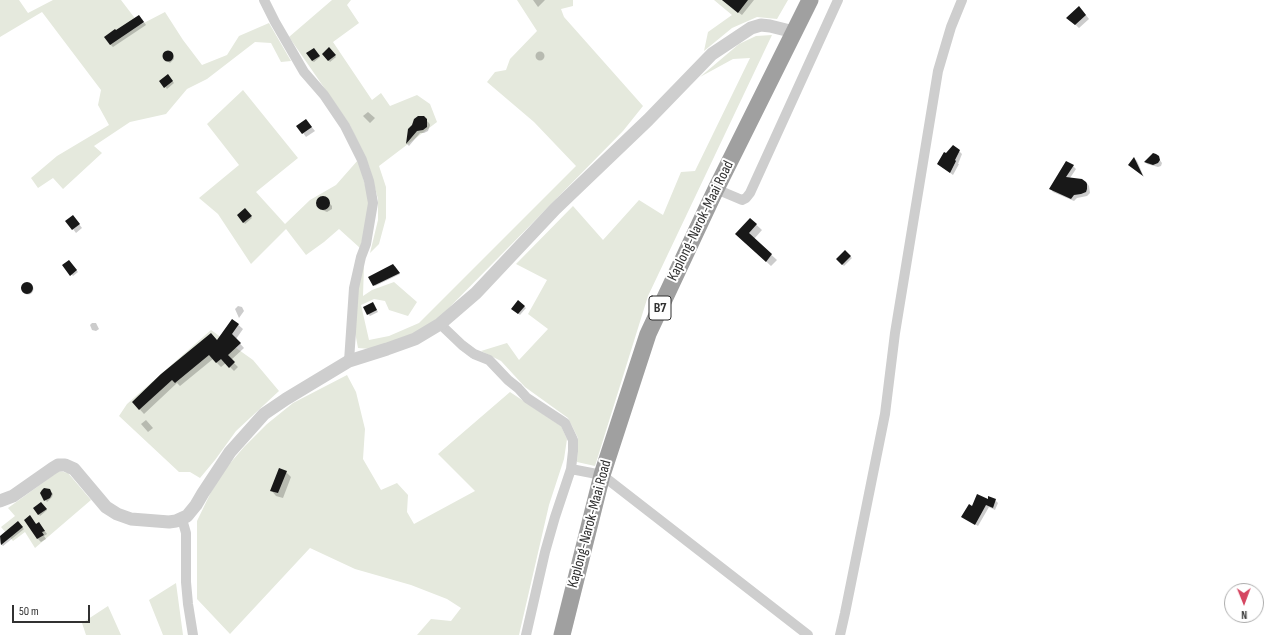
<!DOCTYPE html>
<style>
body{margin:0}
#map{position:relative;width:1276px;height:635px;overflow:hidden;background:#fff;font-family:"Sofia Sans Condensed",sans-serif}
canvas{display:block}
.north{position:absolute;left:1224px;top:583px;width:40px;height:40px;box-sizing:border-box;background:#fff;border:1px solid #adadad;border-radius:50%;rotate:179deg;font-size:11px;font-weight:700;line-height:16px;text-align:center;color:#313131}
.north::after{content:'';display:block;margin:auto;width:14px;height:18px;background:#d54661;clip-path:polygon(50% 0,100% 100%,50% 72%,0 100%)}
.scale{position:absolute;left:12px;top:605px;width:78px;height:18px;box-sizing:border-box;border:2px solid #313131;border-top:0;padding-left:5px;font-size:12px;line-height:14px;white-space:nowrap;color:#313131;-webkit-text-stroke:3px #fff;paint-order:stroke}
</style>
<div id="map">
<canvas width="1276" height="635"></canvas>
<div class="north">N</div>
<div class="scale">50 m</div>
</div>
<script>
const ctx = document.querySelector('canvas').getContext('2d');
ctx.lineJoin = 'round';
function paint(path, color) {
  ctx.fillStyle = color;
  ctx.fill(path, 'evenodd');
}
function shape(rows) {
  const path = new Path2D();
  for (const r of rows) {
    if (r.length === 3) {
      path.moveTo(r[0] + r[2], r[1]);
      path.arc(r[0], r[1], r[2], 0, 2 * Math.PI);
      continue;
    }
    path.moveTo(r[0], r[1]);
    for (let i = 2; i < r.length; i += 2) path.lineTo(r[i], r[i + 1]);
  }
  return path;
}
function trace(path, color, width, dash) {
  ctx.strokeStyle = color;
  ctx.lineWidth = width;
  ctx.lineCap = dash ? 'butt' : 'round';
  ctx.setLineDash(dash || []);
  ctx.stroke(path);
}
function write(font, color, halo, rows, align = 'center') {
  ctx.font = font + ' "Sofia Sans Condensed",sans-serif';
  ctx.lineWidth = 4;
  ctx.setLineDash([]);
  ctx.textBaseline = 'middle';
  ctx.strokeStyle = halo;
  ctx.fillStyle = color;
  for (const [text, x, y, turn = 0] of rows) {
    ctx.save();
    ctx.translate(x, y);
    ctx.rotate((+turn || 0) * Math.PI / 180);
    ctx.textAlign = isNaN(turn) ? turn : align;
    if (halo) ctx.strokeText(text, 0, 0);
    ctx.fillText(text, 0, 0);
    ctx.restore();
  }
}
const green = shape([
 [0,0,19,0,28,13,53,0,121,0,140,25,165,12,183,40,202,65,227,55,239,36,269,23,291,61,281,62,271,43,255,42,207,79,187,89,166,114,130,122,94,146,102,153,63,189,53,178,38,188,31,178,57,156,109,125,98,105,101,90,42,12,0,37],
 [332,0,351,0,347,5,359,23,333,42,372,100,381,93,390,106,417,95,430,104,437,122,379,166,386,187,386,218,379,244,370,253,378,220,378,199,369,166,350,125,289,37],
 [517,0,573,0,573,6,561,9,564,17,643,106,623,131,436,321,397,343,371,349,358,348,355,332,357,289,364,264,363,296,372,290,394,282,417,302,408,316,389,310,385,301,374,299,361,305,369,340,389,336,419,323,576,166,534,122,487,82,495,72,506,70,510,59,537,31],
 [714,0,788,0,777,19,757,17,732,28,704,51,708,32,732,15],
 [772,35,648,296,595,466,577,462,578,438,568,418,525,387,501,361,481,351,507,343,519,360,548,329,528,314,547,280,516,264,573,206,603,240,639,200,663,215,681,172,695,171,750,58,733,59,700,77,739,44,756,36],
 [243,90,298,158,256,192,285,224,310,200,336,185,358,160,369,199,366,227,360,248,339,229,324,242,306,255,286,229,251,264,218,214,199,198,239,165,207,124],
 [211,330,253,360,279,391,236,431,215,460,200,478,190,472,179,472,119,416,127,404],
 [347,375,356,392,365,429,363,459,381,490,397,483,408,495,407,512,414,524,475,491,438,454,510,392,561,426,567,439,564,459,549,505,519,635,417,635,431,619,451,621,461,608,447,599,411,585,355,569,310,548,230,634,197,599,197,521,211,492,226,468,244,447,267,424,293,403],
 [59,471,68,473,91,500,35,548,25,532,13,541,1,527,15,516,8,508],
 [176,583,183,635,163,635,149,600],
 [108,606,121,635,86,635,82,623]
]);
const shadow = shape([
 [533,0,545,0,538,7],
 [722,0,754,0,742,15],
 [1082,10,1089,19,1079,28,1068,18],
 [142,19,146,25,113,47,110,44],
 [329,49,336,57,330,62,323,54],
 [315,50,320,57,314,62,312,61],
 [540,56,4.5],
 [166,52,168,52,173,55,174,59,170,63,164,59,163,56],
 [168,76,174,83,167,89,161,82],
 [368,112,375,118,370,123,363,116],
 [423,117,429,123,430,125,428,131,424,133,420,133,409,146,407,144,409,130],
 [306,120,315,131,306,137,298,126],
 [959,151,962,154,958,164,959,164,953,175,938,164],
 [1157,156,1162,163,1161,166,1158,167,1147,164,1145,162],
 [1134,158,1137,161,1144,177,1129,165],
 [1073,166,1076,169,1070,178,1086,182,1089,186,1090,193,1087,196,1077,198,1074,201,1053,192,1050,188],
 [322,197,325,198,332,206,332,209,327,212,322,210,318,206,317,203,319,199],
 [245,210,252,218,245,224,238,215],
 [750,219,762,230,754,239,777,260,771,266,742,239],
 [76,220,82,228,76,233,67,221],
 [845,251,852,258,844,266,837,259],
 [69,261,78,272,73,276,64,265],
 [395,266,400,274,375,286,374,285],
 [28,289,5.5],
 [518,302,526,308,520,315,512,309],
 [374,304,378,312,370,316,368,314],
 [238,306,242,307,244,311,239,318,235,309],
 [233,320,243,329,236,339,244,348,231,360,238,367,234,371,226,363,221,367,213,359,180,386,177,383,144,414,133,402,217,341],
 [92,323,96,323,99,329,96,331,92,330,90,325],
 [146,420,153,428,148,432,141,424],
 [286,472,291,477,283,498,276,496,271,490],
 [50,490,53,494,52,497,47,502,42,495],
 [988,500,995,500,998,503,995,510,989,507,978,526,963,517],
 [41,503,47,510,40,516,34,508],
 [30,517,37,525,39,523,42,527,47,534,44,536,46,539,41,542,38,539],
 [18,523,24,529,3,546,0,543,0,537]
]);
const building = shape([
 [722,0,748,0,738,13],
 [1079,6,1086,15,1075,25,1066,18],
 [139,15,144,22,110,45,104,37,115,29,116,30],
 [329,47,336,55,328,61,322,54],
 [314,48,320,56,312,61,306,53],
 [168,56,5.5],
 [168,74,173,81,164,88,159,81],
 [418,116,424,116,427,119,427,127,423,130,417,131,406,144,408,129,412,125,414,119],
 [306,119,312,127,302,134,296,126],
 [953,145,960,150,955,160,956,161,950,173,937,164,944,152,946,153],
 [1153,153,1156,154,1159,156,1160,160,1158,163,1153,165,1144,162],
 [1134,157,1143,176,1128,165],
 [1066,161,1074,165,1066,177,1082,179,1086,182,1087,184,1087,189,1086,192,1081,194,1074,195,1071,199,1049,189],
 [323,203,7],
 [245,208,252,216,243,223,237,215],
 [73,215,80,224,72,230,65,221],
 [750,218,757,224,749,233,772,254,766,262,735,234],
 [845,250,851,256,842,265,836,259],
 [69,260,77,270,70,276,62,265],
 [393,264,400,273,373,286,368,277],
 [27,288,6],
 [518,300,525,306,518,314,511,309],
 [373,302,377,310,367,315,363,307],
 [232,319,239,324,232,334,241,343,228,355,235,362,229,368,221,359,216,363,209,355,175,383,172,380,139,410,132,402,161,374,211,333,217,340],
 [279,468,287,471,278,493,270,491],
 [44,488,50,489,52,494,50,498,44,501,40,493,42,490],
 [977,494,988,499,988,496,996,499,993,508,986,505,975,525,961,517,969,504,972,506],
 [41,502,47,509,38,515,33,508],
 [30,515,36,524,39,522,45,531,42,532,44,535,37,539,24,520],
 [18,521,23,527,1,545,0,536]
]);
const minor = shape([
 [264,0,275,22,304,72,324,95,345,126,362,160,369,181,373,203,366,244,361,257,354,288,349,361],
 [716,189,742,200,746,198,750,193,838,0],
 [440,324,462,345,474,354,489,360,508,380,518,388,527,398,565,423,573,440,573,451,571,469,555,517,545,552,526,635],
 [571,469,602,475,808,635],
 [182,519,186,533,186,582,188,604,193,635],
 [840,635,845,613,885,414,895,333,938,71,951,27,962,0]
]);
const tertiary = shape([
 [0,501,13,496,53,468,58,465,65,465,74,469,106,507,117,514,131,519,169,522,176,521,187,516,196,505,203,493,230,452,264,414,286,399,349,361,387,349,415,339,440,324,476,293,555,209,648,120,712,54,751,28,761,25,770,26,794,32]
]);
const trunk = shape([
 [562,635,602,475,648,334,716,189,810,0]
]);
const shields = [
 [660,308,22]
];
const shieldNames = [
 ["B7",660,308]
];
const streetNames = [
 ["Kaplong-Narok-Maai Road",701,221,-64],
 ["Kaplong-Narok-Maai Road",590,524,-75]
];
paint(green, '#e5e9dd');
paint(shadow, '#0003');
paint(building, '#181818');
trace(minor, '#cecece', 10);
trace(tertiary, '#cecece', 13);
trace(trunk, '#a0a0a0', 17);
for (const [x, y, w] of shields) {
  const box = new Path2D();
  box.roundRect(x - w / 2, y - 12, w, 24, 3);
  ctx.fillStyle = '#fff';
  ctx.fill(box);
  trace(box, '#313131', 1);
}
write('bold 14px', '#313131', null, shieldNames);
write('15px', '#313131', '#fff', streetNames);
</script>
